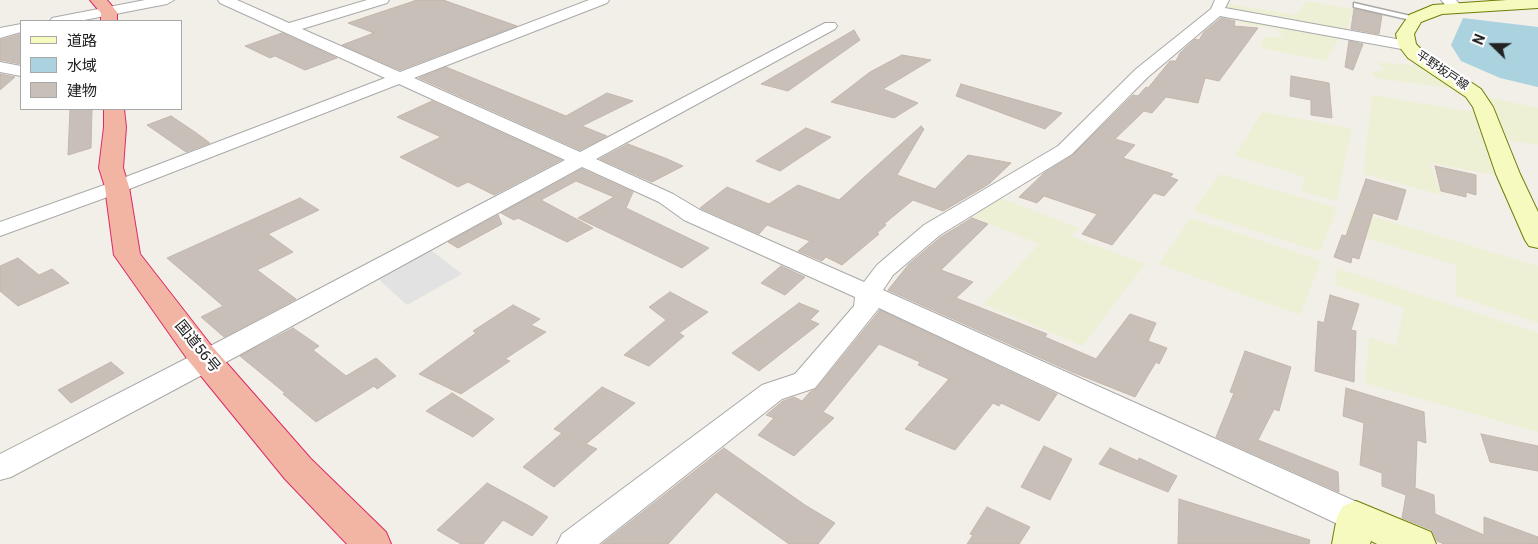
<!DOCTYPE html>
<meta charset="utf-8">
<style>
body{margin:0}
#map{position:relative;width:1538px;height:544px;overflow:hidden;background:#f2efe9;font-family:Roboto,"Noto Sans JP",sans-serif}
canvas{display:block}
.legend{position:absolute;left:20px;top:20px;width:162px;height:90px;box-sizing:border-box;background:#fff;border:1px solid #a7a7a7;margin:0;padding:6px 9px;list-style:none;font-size:15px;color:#222}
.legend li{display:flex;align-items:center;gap:10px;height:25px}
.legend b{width:25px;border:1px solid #a7a7a7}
.north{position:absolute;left:1468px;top:20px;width:50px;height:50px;-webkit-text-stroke:4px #fff;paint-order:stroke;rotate:292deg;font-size:14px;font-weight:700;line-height:20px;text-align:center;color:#222}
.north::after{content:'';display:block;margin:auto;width:18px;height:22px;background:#222;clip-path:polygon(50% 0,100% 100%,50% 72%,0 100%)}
</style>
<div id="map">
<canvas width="1538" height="544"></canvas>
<ul class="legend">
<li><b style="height:6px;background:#f7fabf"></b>道路</li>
<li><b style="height:14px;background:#aad3df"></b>水域</li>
<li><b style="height:14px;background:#c7bfb8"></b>建物</li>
</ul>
<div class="north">N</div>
</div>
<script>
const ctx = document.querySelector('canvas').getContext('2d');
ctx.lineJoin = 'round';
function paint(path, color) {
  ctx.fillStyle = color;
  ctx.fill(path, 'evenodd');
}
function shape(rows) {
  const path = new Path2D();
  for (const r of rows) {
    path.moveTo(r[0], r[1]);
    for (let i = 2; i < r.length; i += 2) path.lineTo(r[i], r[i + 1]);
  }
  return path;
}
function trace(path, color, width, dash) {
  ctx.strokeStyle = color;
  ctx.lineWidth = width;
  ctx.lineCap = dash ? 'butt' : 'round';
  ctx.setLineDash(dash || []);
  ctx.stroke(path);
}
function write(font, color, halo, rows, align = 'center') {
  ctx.font = font + ' Roboto,"Noto Sans JP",sans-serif';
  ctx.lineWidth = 4.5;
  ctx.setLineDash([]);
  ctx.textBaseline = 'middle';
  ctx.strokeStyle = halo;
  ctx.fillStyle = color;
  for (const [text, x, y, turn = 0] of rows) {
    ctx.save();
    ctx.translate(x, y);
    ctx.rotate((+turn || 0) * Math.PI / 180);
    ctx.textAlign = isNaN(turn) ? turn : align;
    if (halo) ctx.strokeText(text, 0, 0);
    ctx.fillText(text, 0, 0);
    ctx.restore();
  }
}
const farmland = shape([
 [1306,1,1354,9,1346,32,1225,11,1224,3,1296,15],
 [1242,17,1341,35,1326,61,1261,48,1263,37,1283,37,1278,29,1238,23],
 [1378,62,1419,66,1457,89,1374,78,1372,71,1384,71],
 [1372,95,1474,112,1499,176,1430,163,1442,195,1363,174],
 [1485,96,1538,108,1538,145,1506,140],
 [1262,112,1352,128,1337,201,1301,191,1305,177,1235,156],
 [1220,174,1337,208,1320,252,1193,211],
 [998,197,1079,228,1071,236,1145,264,1083,346,983,304,1039,244,966,214],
 [1352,210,1538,266,1538,323,1456,296,1456,265,1345,232],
 [1189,220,1197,220,1317,259,1321,262,1300,315,1159,264],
 [1337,268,1538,333,1538,432,1365,383,1369,337,1396,346,1404,308,1335,285]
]);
const parking = shape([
 [427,247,462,274,407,305,375,276]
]);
const water = shape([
 [1463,18,1538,27,1538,87,1500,78,1461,61,1451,45]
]);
const building = shape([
 [417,0,443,0,517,26,400,70,342,45,374,33,348,23,417,0],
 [1354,9,1382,15,1379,34,1351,29,1354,9],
 [1221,18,1235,21,1234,26,1258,28,1219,81,1205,78,1198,103,1166,97,1152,113,1144,111,1115,139,1135,145,1123,158,1173,174,1170,177,1178,180,1164,196,1154,193,1112,245,1082,234,1097,214,1044,196,1037,203,1019,197,1044,173,1073,155,1133,95,1138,96,1146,87,1148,88,1170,61,1176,61,1180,53,1195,39,1199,40,1204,32,1221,18],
 [854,30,860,40,788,91,761,84,854,30],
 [282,33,337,58,305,70,275,56,270,58,245,46,282,33],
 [21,34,21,64,0,60,0,40,21,34],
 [1349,41,1363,44,1353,70,1345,67,1349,41],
 [902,55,931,60,883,89,918,103,894,118,831,102,870,72,902,55],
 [446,67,566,116,607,93,633,101,582,126,607,136,580,150,419,78,446,67],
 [0,74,15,77,0,90,0,74],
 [1291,76,1329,83,1332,118,1311,115,1311,100,1290,96,1291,76],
 [961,84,1062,113,1045,129,956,96,961,84],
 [432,101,561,160,494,195,468,182,458,187,400,157,441,137,397,117,432,101],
 [70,109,92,109,91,148,68,155,70,109],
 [171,116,195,132,210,143,186,152,147,125,171,116],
 [921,126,924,129,897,175,935,189,968,155,1011,163,989,184,943,211,913,200,884,224,886,225,877,233,879,234,842,265,826,257,822,261,798,251,810,241,767,225,759,234,700,208,727,187,769,204,798,185,839,200,921,126],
 [806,128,831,137,780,171,756,161,806,128],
 [628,144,665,158,683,166,652,182,600,159,628,144],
 [1435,166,1476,175,1476,195,1466,192,1466,197,1441,191,1435,166],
 [582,169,633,192,626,208,709,248,682,268,578,218,614,197,576,181,541,200,593,228,567,242,518,218,514,220,501,213,582,169],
 [1366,179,1406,190,1397,220,1373,213,1359,259,1352,257,1351,263,1334,257,1342,235,1346,236,1366,179],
 [300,198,319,210,268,234,293,252,257,270,296,299,224,337,201,317,223,306,167,258,300,198],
 [498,215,502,224,458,248,448,242,498,215],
 [972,218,988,224,941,270,973,282,956,298,1047,334,1045,337,1096,359,1130,314,1156,323,1148,341,1167,348,1159,364,1156,362,1135,397,1072,372,888,290,909,264,941,237,972,218],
 [18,258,39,275,52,269,69,283,18,306,0,291,0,266,18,258],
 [781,266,805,277,785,295,761,283,781,266],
 [670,292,708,312,679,333,684,336,649,366,624,355,666,320,649,307,670,292],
 [1330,295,1359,304,1351,330,1356,331,1354,382,1315,371,1318,321,1324,323,1330,295],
 [799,303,819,311,810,320,819,324,759,371,732,353,799,303],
 [513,305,540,319,531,325,546,332,505,359,510,361,461,394,419,374,476,333,473,331,513,305],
 [880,310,1057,394,1039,421,1001,403,999,406,993,403,955,450,905,429,949,379,918,365,920,362,879,344,823,412,834,418,794,456,758,435,774,418,766,415,783,401,794,397,802,401,810,392,816,389,880,310],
 [293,328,319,346,313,350,346,376,376,358,396,376,377,389,374,386,316,422,283,394,285,393,240,356,293,328],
 [1245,351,1291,367,1279,411,1274,409,1258,440,1338,472,1339,492,1216,437,1234,393,1230,392,1245,351],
 [111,362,124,373,71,403,58,390,111,362],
 [602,387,635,403,586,444,597,449,554,487,523,467,562,433,554,429,602,387],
 [1346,388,1424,412,1426,443,1417,440,1415,488,1434,495,1435,514,1484,535,1484,517,1538,537,1538,544,1444,544,1437,541,1432,530,1402,518,1406,495,1382,486,1382,473,1360,465,1364,423,1343,416,1346,388],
 [452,393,494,419,473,437,426,411,452,393],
 [1481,434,1538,446,1538,471,1490,462,1481,434],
 [1044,446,1072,459,1050,500,1021,487,1044,446],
 [724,448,805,505,835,523,818,544,789,544,716,492,668,544,602,544,724,448],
 [1110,448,1138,461,1139,458,1177,476,1168,492,1099,464,1110,448],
 [487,483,531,507,548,517,532,536,503,520,483,544,461,544,437,530,487,483],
 [1179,499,1310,540,1309,544,1178,544,1179,499],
 [987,507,1030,527,1019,544,967,544,973,535,970,534,987,507]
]);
const service = shape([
 [1354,3,1415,17,1419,19,1415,21,1354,7,1354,3]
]);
const minor = shape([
 [145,0,174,0,167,4,79,21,50,21,52,18,57,17,145,0],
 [218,0,237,0,289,23,367,0,389,0,387,3,302,29,400,72,589,0,609,0,607,3,414,78,580,152,825,23,835,23,837,26,835,29,596,159,673,194,700,210,864,282,877,265,924,225,1058,146,1136,69,1211,9,1215,0,1229,0,1225,8,1413,42,1415,45,1413,48,1407,50,1220,16,1148,77,1072,154,940,235,893,275,883,290,1368,507,1372,517,1368,527,1356,531,1344,527,879,308,815,388,782,399,599,544,557,544,562,534,762,385,795,374,854,306,855,297,684,220,659,202,582,167,217,367,11,477,0,480,0,454,197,353,565,160,399,84,124,191,0,236,0,222,110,183,385,78,220,3,218,0],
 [1441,0,1456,0,1462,7,1460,10,1455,11,1450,10,1441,0],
 [21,24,21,32,0,38,0,28,21,24],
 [0,62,21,66,21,76,0,72,0,62]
]);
const secondary = shape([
 [1507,0,1538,0,1538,8,1442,14,1421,22,1414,34,1416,44,1422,50,1481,89,1493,107,1520,174,1538,212,1538,248,1529,246,1525,240,1496,174,1473,107,1466,97,1408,58,1398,45,1396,34,1409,15,1433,5,1507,0],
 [1356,501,1431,532,1436,544,1377,544,1371,541,1370,544,1332,544,1337,517,1343,506,1356,501]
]);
const trunk = shape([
 [90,0,107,0,117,12,117,21,101,21,101,13,90,0],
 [104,109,124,109,126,127,123,168,129,187,140,254,210,344,311,459,386,532,391,544,347,544,285,479,188,360,114,255,105,187,99,168,104,127,104,109]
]);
const farStreetnames = [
 ["平野坂戸線",1442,71,34]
];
const streetNames = [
 ["国道56号",197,347,51]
];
paint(farmland, '#eef0d5');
paint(parking, '#e2e2e2');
paint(water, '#aad3df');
paint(building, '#c7bfb8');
trace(building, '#c4b6ab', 1);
trace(service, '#a9a9a9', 3);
trace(minor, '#a9a9a9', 2);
trace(secondary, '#707d05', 2);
trace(trunk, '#dc2a67', 2);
paint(service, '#fff');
paint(minor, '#fff');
paint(secondary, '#f7fabf');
paint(trunk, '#f2b4a3');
write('12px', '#222', '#fff', farStreetnames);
write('15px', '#222', '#fff', streetNames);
</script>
